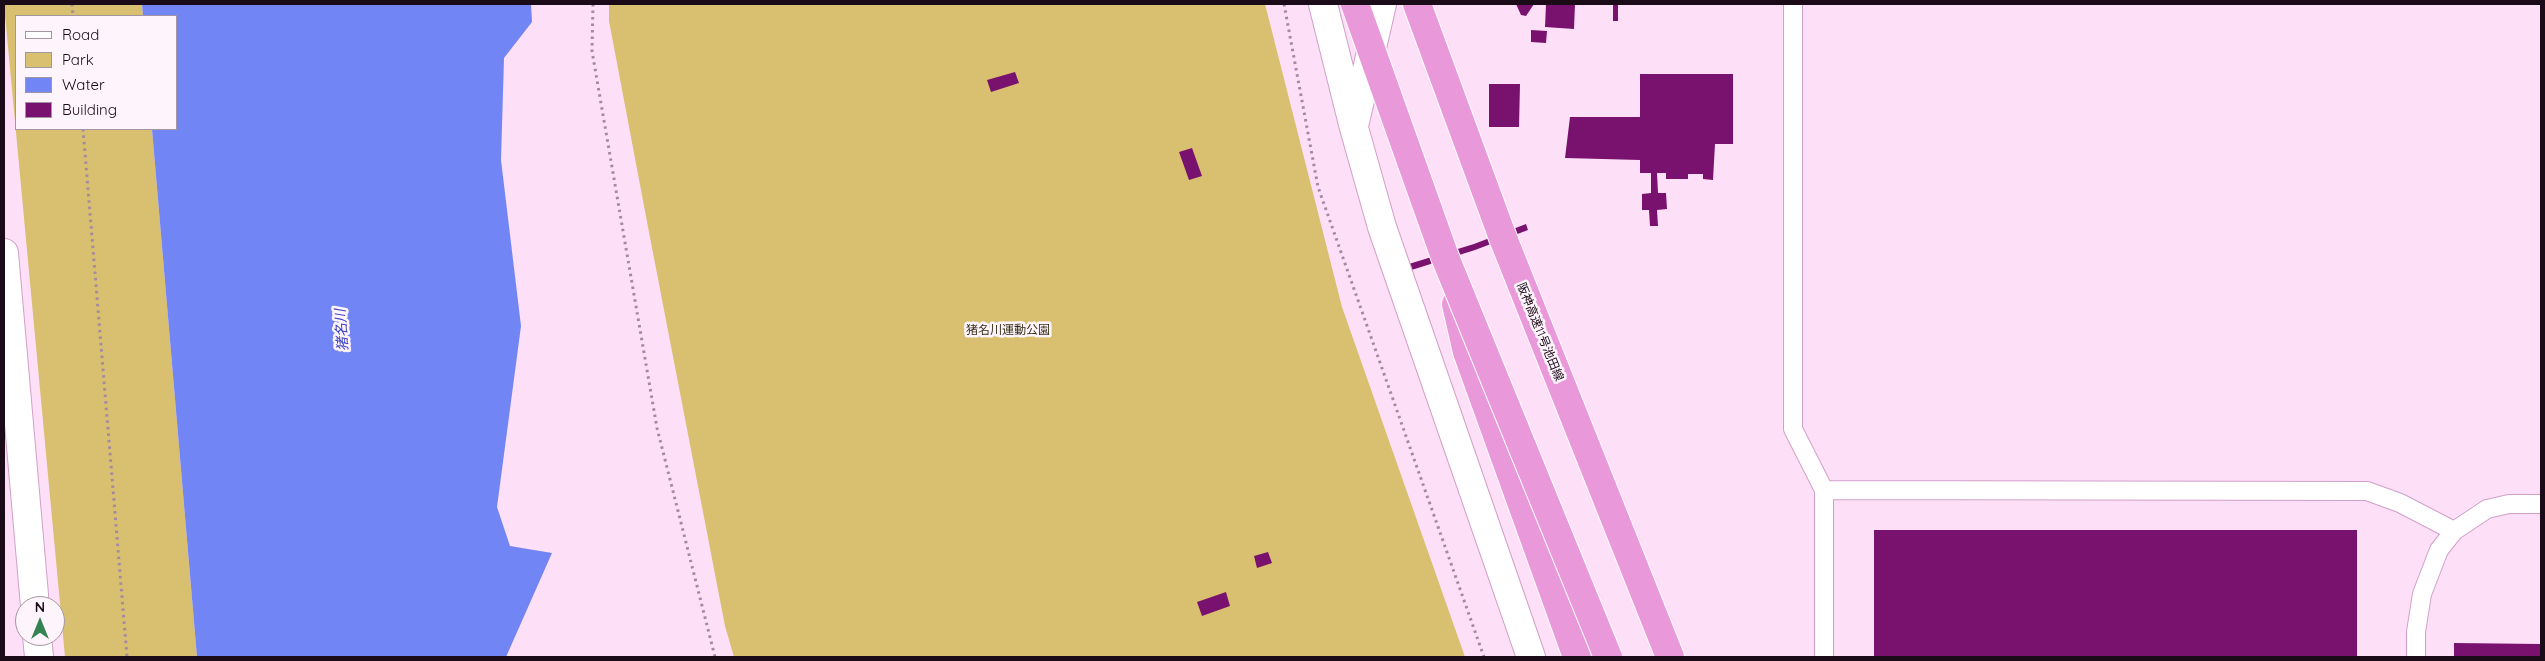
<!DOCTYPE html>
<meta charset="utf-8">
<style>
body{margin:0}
#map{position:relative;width:2545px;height:661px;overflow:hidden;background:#fedff8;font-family:Quicksand,sans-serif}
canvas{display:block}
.frame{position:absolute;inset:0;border:5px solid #1b0a18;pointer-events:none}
.legend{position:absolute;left:15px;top:15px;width:162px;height:115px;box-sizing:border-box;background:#fef4fc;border:1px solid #a396a1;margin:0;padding:6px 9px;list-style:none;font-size:15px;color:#1b0a18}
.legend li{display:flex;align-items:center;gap:10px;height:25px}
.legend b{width:25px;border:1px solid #a396a1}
.north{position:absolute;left:15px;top:596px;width:50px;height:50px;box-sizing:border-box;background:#fef4fc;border:1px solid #a396a1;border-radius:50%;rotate:0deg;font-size:14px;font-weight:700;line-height:20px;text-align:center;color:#1b0a18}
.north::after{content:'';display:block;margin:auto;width:18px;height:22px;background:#358353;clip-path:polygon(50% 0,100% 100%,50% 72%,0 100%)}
</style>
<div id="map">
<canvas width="2545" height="661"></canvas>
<div class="frame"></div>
<ul class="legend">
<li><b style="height:6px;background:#fff"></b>Road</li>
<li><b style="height:14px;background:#d8c070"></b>Park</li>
<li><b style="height:14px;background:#7285f5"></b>Water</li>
<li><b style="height:14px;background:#79116e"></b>Building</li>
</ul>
<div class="north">N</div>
</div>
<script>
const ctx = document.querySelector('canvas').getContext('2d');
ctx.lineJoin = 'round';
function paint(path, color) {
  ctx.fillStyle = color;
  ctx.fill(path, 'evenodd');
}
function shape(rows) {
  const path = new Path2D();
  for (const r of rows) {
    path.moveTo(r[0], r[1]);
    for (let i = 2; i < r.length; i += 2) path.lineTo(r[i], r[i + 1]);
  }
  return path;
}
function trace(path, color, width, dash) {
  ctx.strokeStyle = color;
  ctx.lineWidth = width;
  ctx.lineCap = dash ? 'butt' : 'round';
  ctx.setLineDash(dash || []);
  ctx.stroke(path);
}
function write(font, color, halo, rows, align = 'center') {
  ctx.font = font + ' Quicksand,"Noto Sans JP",sans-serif';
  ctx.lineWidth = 5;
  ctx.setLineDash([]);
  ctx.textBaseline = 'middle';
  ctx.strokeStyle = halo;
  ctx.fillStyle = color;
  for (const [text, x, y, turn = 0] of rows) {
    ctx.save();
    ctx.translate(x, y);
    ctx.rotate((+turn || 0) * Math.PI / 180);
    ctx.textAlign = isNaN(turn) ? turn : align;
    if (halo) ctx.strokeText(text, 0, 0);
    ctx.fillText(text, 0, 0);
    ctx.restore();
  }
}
const green = shape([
 [4,4,142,4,143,16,16,16,16,129,152,129,197,657,65,657],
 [609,4,1265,4,1342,307,1465,657,734,657,725,626,648,227,609,21]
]);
const water = shape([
 [142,4,531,4,532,22,504,58,501,160,521,326,497,507,510,546,552,553,506,657,197,657,152,129,176,129,176,16,143,16]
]);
const building = shape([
 [1516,4,1534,4,1526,16,1521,15],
 [1546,4,1575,4,1574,29,1545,27],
 [1613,4,1618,4,1618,21,1613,21],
 [1531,30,1547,31,1546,43,1531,42],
 [1015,72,1019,83,991,92,987,80],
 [1640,74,1733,74,1733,144,1715,144,1713,180,1703,179,1703,174,1688,174,1688,179,1666,179,1666,173,1657,173,1658,193,1666,193,1667,209,1657,210,1658,226,1650,226,1649,210,1642,210,1642,194,1651,193,1651,173,1640,173,1640,160,1565,158,1570,117,1640,117],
 [1489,84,1520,84,1519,127,1489,127],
 [1192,148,1202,176,1189,180,1179,152],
 [1526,224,1528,230,1475,250,1402,273,1399,267,1474,244],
 [1874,530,2357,530,2357,657,1874,657],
 [1268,552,1272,563,1257,568,1254,556],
 [1226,592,1230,606,1202,616,1197,602],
 [2454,643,2541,644,2541,657,2454,657]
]);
const path = shape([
 [72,4,73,16],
 [593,4,592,51,657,428,715,657],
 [1284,4,1318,187,1484,657],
 [83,129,127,657]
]);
const service = shape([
 [1793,4,1793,429,1824,490,1824,657],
 [1824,490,2367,491,2400,503,2454,531],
 [2416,657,2416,632,2422,594,2439,550,2454,531,2487,509,2509,504,2541,504]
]);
const minor = shape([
 [1323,4,1354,128,1382,227,1531,657],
 [1355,122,1382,4]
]);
const tertiary = shape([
 [4,253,35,606],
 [37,636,39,657]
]);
const motorway = shape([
 [1417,4,1503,238,1670,657],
 [1456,304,1467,352,1577,657]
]);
const motorwayBridge = shape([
 [1355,4,1445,257,1608,657]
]);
const parkNames = [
 ["猪名川運動公園",1008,330]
];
const streetNames = [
 ["阪神高速11号池田線",1540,332,68]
];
const waterNames = [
 ["猪名川",342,330,-94]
];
paint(green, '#d8c070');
paint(water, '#7285f5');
paint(building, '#79116e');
trace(service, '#d1a0c7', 20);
trace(minor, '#d1a0c7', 30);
trace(tertiary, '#d1a0c7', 30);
trace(motorway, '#fff', 30);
trace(path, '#a48a9f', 3, [2.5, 4]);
trace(service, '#fff', 18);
trace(minor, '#fff', 28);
trace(tertiary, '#fff', 28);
trace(motorway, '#e999da', 28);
trace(motorwayBridge, '#fff', 30, []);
trace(motorwayBridge, '#e999da', 28);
write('12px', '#362f17', '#fef4fc', parkNames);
write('12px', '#1b0a18', '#fef4fc', streetNames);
write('italic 14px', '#3a3fc0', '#fef4fc', waterNames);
</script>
